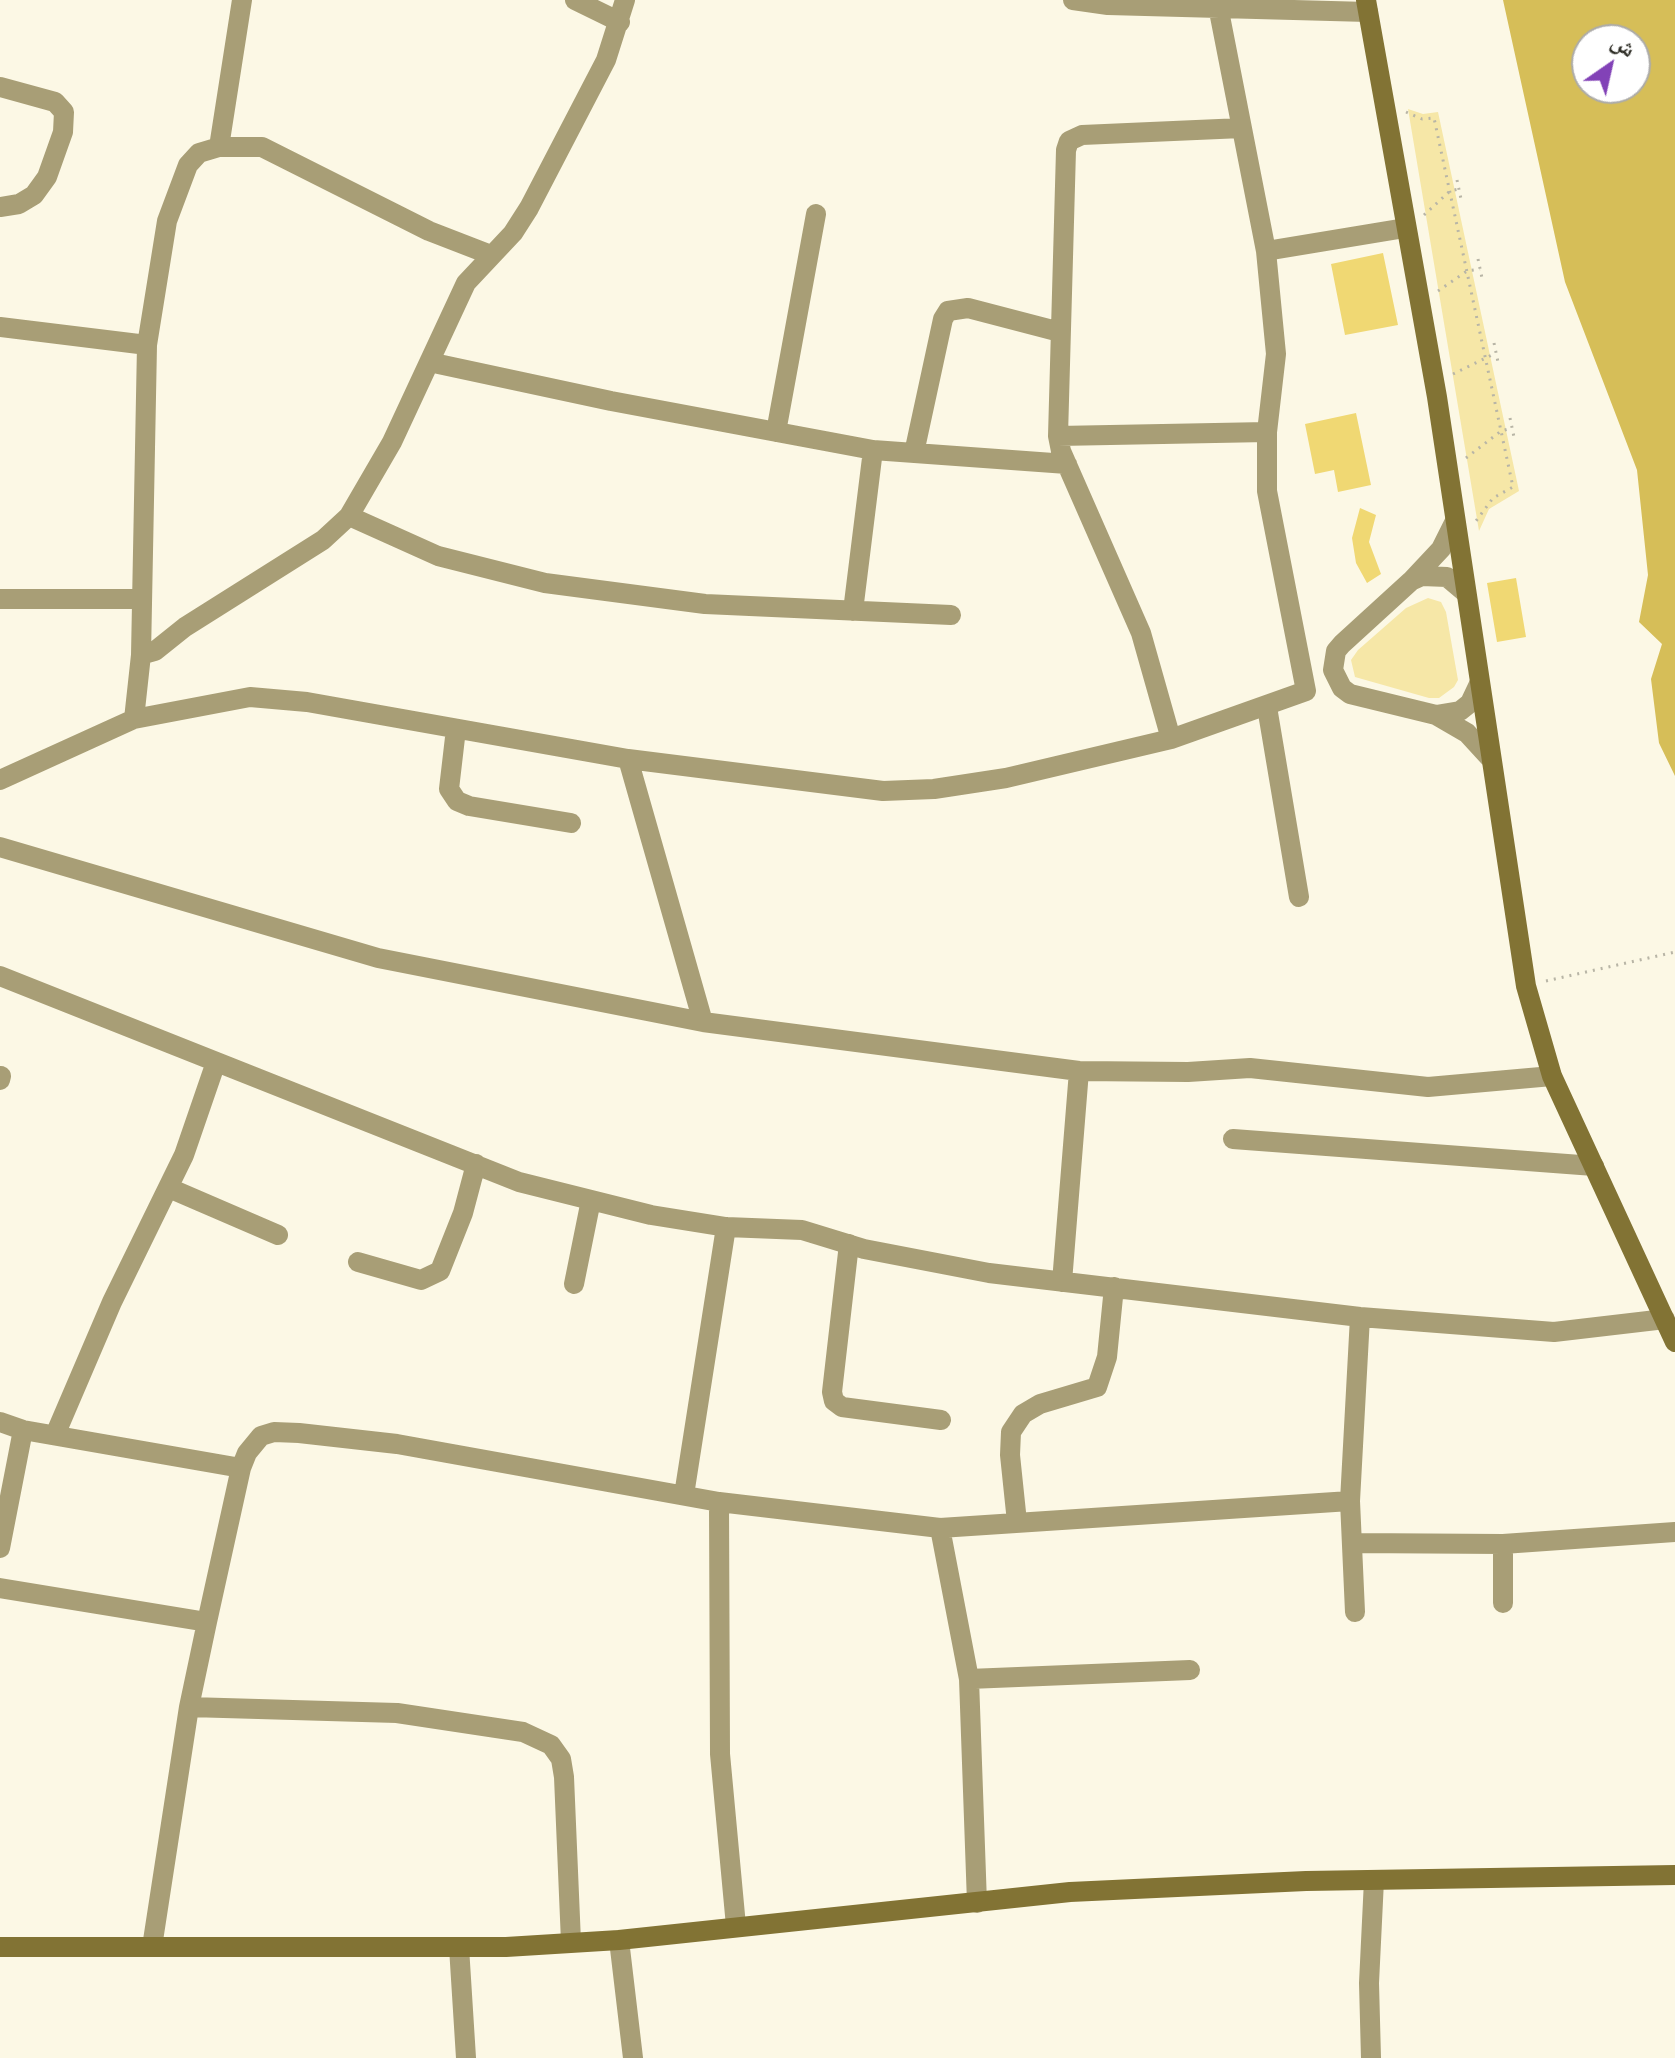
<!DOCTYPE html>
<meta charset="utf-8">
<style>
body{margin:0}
#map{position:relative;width:1675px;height:2058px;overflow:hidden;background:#fcf8e5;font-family:"Varela Round","Noto Naskh Arabic",sans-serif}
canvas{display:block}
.north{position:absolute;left:1571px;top:24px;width:80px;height:80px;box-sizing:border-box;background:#fff;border:2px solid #acaba9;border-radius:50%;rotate:34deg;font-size:22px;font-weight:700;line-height:32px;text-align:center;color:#2f2e27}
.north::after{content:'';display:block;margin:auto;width:28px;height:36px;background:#8242b7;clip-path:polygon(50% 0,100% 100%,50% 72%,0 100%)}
</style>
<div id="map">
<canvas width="1675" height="2058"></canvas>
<div class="north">ش</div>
</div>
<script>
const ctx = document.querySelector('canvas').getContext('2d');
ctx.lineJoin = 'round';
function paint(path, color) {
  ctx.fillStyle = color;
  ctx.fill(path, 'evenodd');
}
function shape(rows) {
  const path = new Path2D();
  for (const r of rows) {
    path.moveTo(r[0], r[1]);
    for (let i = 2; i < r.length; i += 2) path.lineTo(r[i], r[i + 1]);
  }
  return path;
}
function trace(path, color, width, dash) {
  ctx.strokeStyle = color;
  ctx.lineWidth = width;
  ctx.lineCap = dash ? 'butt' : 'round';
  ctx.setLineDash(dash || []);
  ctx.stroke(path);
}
const green = shape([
 [1408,109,1423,114,1438,112,1519,491,1489,509,1479,531],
 [1428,598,1441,602,1446,612,1458,680,1454,687,1439,698,1429,698,1355,677,1351,660,1358,650,1406,608]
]);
const water = shape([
 [1503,0,1675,0,1675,776,1659,743,1651,679,1662,644,1639,622,1648,575,1637,470,1565,282],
 [1587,40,1635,40,1635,88,1587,88]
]);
const building = shape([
 [1383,253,1398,325,1345,335,1331,264],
 [1356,413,1371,485,1338,492,1334,470,1315,474,1305,424],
 [1360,508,1376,515,1369,542,1381,574,1367,583,1356,563,1352,538],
 [1516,578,1526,637,1497,642,1487,583]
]);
const path = shape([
 [1406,112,1422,119,1434,118,1513,487,1493,498,1476,521],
 [1457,180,1461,199],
 [1424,215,1450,191,1459,189],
 [1478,259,1482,278],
 [1438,291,1467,271,1480,269],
 [1494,343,1498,362],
 [1453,374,1496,353],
 [1510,418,1514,437],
 [1466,458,1501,431,1512,428],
 [1546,981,1675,952]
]);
const street = shape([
 [575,0,620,22],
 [1073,0,1108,5,1368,12],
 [0,87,55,102,64,112,63,132,47,177,34,195,19,204,0,207],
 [219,147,242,0],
 [1266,251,1405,228],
 [0,327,147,345],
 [429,362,611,401,873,450,1067,464],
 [776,432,816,214],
 [1058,436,1267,432],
 [914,453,943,319,948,311,968,308,1060,332],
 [349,516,438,556,545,583,705,604,951,615],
 [1411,581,1441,549,1455,521],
 [1466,593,1447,577,1422,576,1411,581,1342,644,1336,651,1333,670,1342,688,1350,694,1436,715,1460,711,1470,703,1479,684],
 [0,599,141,599],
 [853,611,873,450],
 [141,655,155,651,185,627,323,540,349,516,392,442,466,283,513,233,529,208,606,60,625,0],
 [1267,707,1299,897],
 [1436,715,1467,733,1489,757],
 [134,719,141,655,147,345,167,221,188,165,199,153,219,147,262,147,429,231,491,255],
 [456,729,449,789,457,801,469,806,571,823],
 [1171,739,1141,633,1061,451,1058,436,1066,150,1069,141,1082,135,1242,128],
 [628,759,703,1022],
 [0,780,134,719,250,697,307,702,628,759,883,791,934,789,1006,778,1171,739,1306,691,1267,491,1267,432,1276,354,1266,251,1218,6],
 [0,847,378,958,703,1022,1079,1071,1188,1072,1250,1068,1428,1087,1552,1076],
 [0,976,519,1182,651,1215,726,1227,802,1230,864,1249,989,1273,1360,1317,1554,1332,1665,1319],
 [0,1080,1,1076],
 [1233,1139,1594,1166],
 [169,1188,278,1235],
 [849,1244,832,1392,834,1401,842,1407,941,1420],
 [358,1262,421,1280,440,1271,463,1213,476,1164],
 [1062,1282,1079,1071],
 [574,1284,591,1200],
 [0,1422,23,1430,241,1468],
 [55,1435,112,1302,184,1155,216,1062],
 [684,1495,726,1227],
 [719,1502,720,1754,736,1926],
 [1017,1522,1010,1455,1011,1432,1023,1414,1040,1404,1097,1387,1107,1357,1114,1287],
 [940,1528,969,1679,977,1903],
 [1352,1543,1503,1544,1675,1532],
 [1503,1544,1503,1603],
 [0,1548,23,1430],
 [0,1588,207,1622],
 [1355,1612,1350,1501,1360,1317],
 [969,1679,1190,1670],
 [189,1707,397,1713,523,1732,551,1745,561,1759,564,1777,571,1942],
 [619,1940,633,2058],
 [152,1947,189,1707,207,1622,241,1468,247,1453,261,1436,274,1432,299,1433,397,1444,719,1502,940,1528,1350,1501],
 [459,1947,466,2058],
 [1371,2058,1369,1983,1374,1880]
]);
const secondary = shape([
 [1366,0,1437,397,1526,986,1552,1076,1675,1342],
 [0,1947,506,1947,619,1940,1070,1892,1306,1881,1675,1875]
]);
paint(green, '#f6e7a7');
paint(water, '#d6be58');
paint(building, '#f0d873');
trace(path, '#b8b5a6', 3, [2, 6]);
trace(street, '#a89e76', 20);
trace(secondary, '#827334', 20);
</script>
